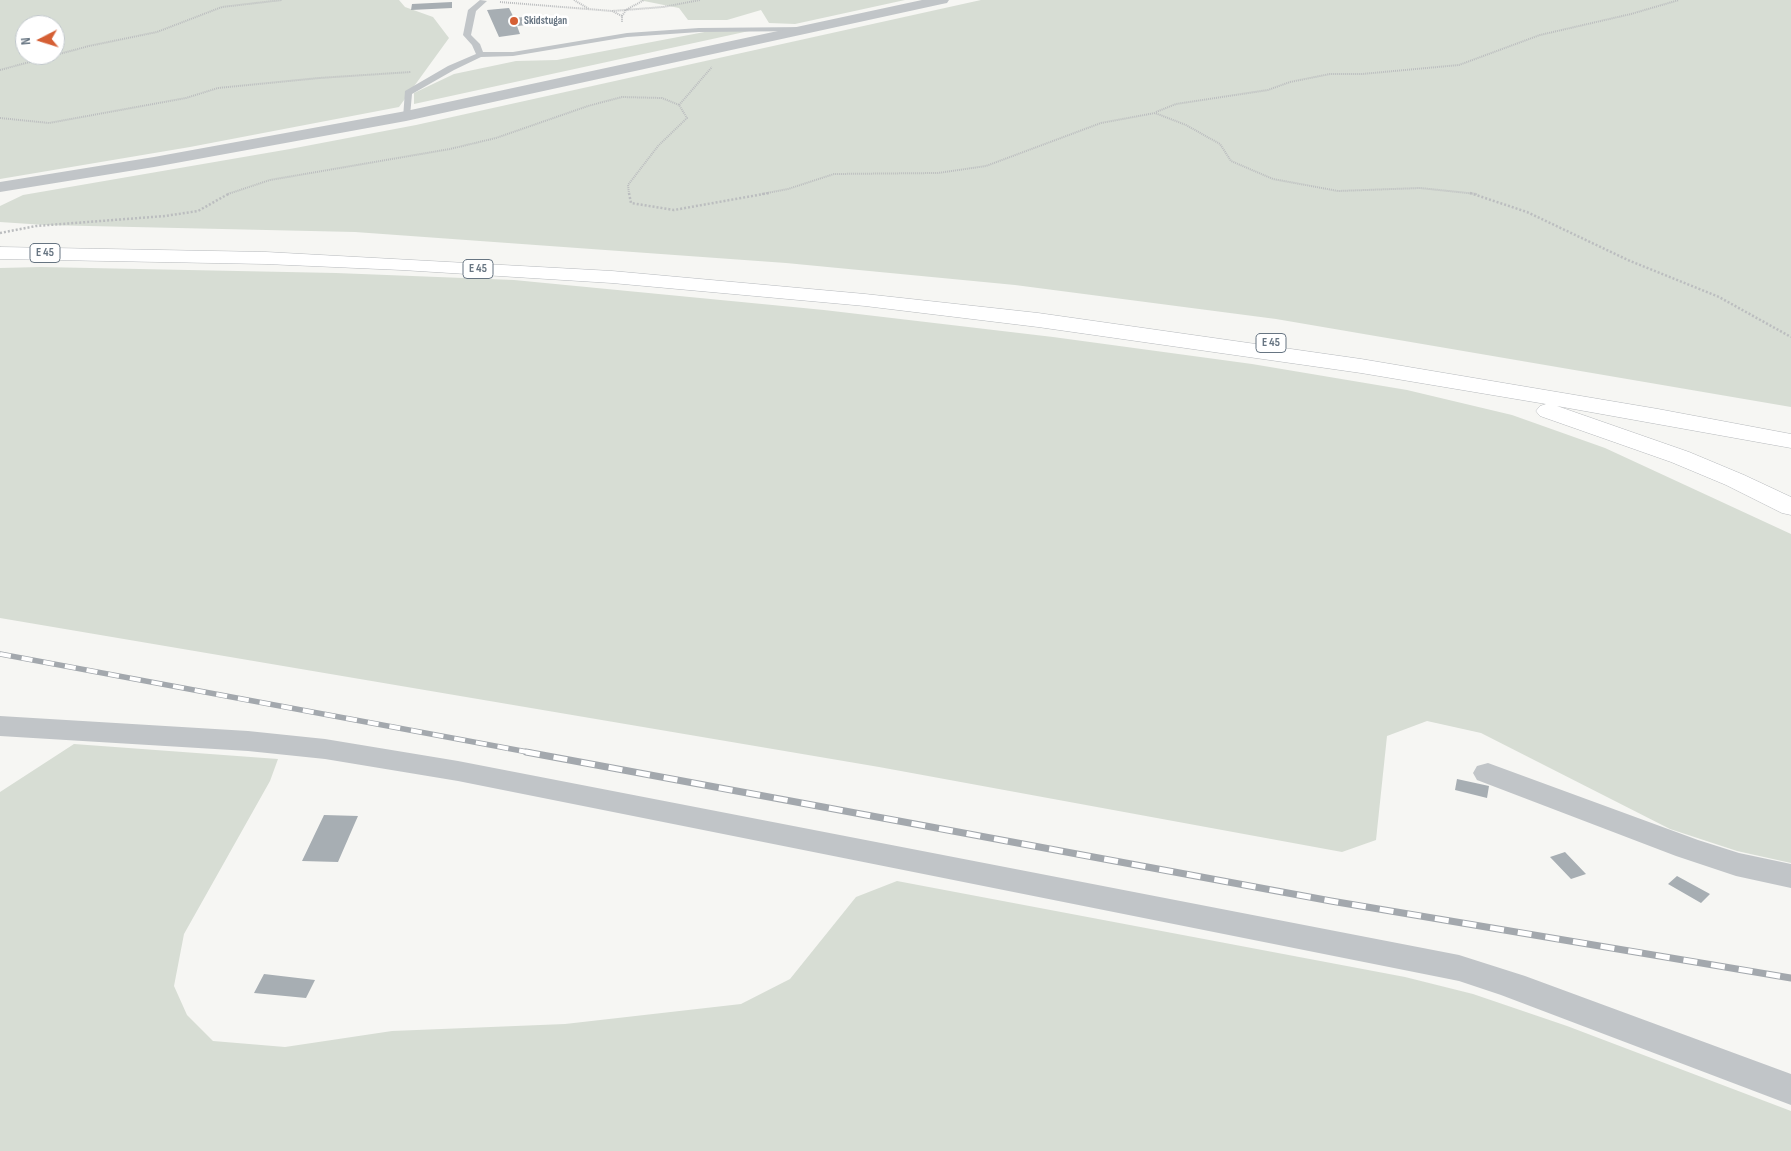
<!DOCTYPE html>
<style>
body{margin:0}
#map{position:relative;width:1791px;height:1151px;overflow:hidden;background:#f6f6f3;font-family:"Sofia Sans Condensed",sans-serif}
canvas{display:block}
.north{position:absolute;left:15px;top:15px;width:50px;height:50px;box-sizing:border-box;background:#fff;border:1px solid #c2c8cd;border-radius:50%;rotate:265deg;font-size:14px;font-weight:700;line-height:20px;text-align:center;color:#677582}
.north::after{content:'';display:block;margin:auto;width:18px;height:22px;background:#d55f34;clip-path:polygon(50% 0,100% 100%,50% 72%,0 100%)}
</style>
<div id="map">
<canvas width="1791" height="1151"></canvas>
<div class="north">N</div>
</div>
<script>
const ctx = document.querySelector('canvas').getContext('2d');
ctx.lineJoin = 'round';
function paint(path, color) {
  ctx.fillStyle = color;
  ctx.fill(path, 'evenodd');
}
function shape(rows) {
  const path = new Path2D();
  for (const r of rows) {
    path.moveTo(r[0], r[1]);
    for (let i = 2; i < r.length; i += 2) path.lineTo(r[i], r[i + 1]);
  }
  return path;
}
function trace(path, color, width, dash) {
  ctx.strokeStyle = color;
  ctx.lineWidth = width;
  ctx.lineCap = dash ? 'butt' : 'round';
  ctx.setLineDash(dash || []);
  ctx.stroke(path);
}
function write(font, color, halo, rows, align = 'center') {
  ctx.font = font + ' "Sofia Sans Condensed",sans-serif';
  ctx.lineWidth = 5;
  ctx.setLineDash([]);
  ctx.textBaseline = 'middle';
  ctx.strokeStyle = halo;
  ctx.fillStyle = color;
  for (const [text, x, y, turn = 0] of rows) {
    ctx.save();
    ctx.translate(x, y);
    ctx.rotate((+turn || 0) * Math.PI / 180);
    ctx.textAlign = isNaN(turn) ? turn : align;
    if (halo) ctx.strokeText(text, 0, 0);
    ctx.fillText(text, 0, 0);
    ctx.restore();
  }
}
const green = shape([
 [0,0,399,0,405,7,433,17,449,38,399,107,190,147,0,179],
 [25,25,55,25,55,55,25,55],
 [639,0,905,0,795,24,769,23,761,10,727,20,688,20,679,8],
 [981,0,1791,0,1791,407,1276,319,1015,285,786,263,355,232,45,225,0,222,0,206,23,195,290,149,416,125],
 [715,30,749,31,414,104,414,93,454,74,516,61,557,60],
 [41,267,336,273,514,280,824,310,1053,337,1252,364,1407,390,1512,415,1605,448,1791,534,1791,863,1737,851,1670,829,1481,733,1427,721,1387,736,1376,840,1342,852,879,767,0,618,0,268],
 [74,744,278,759,270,781,184,934,174,986,187,1015,213,1041,285,1047,392,1031,565,1024,741,1004,790,979,856,897,897,881,1405,977,1473,994,1567,1026,1791,1111,1791,1151,0,1151,0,792]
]);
const building = shape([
 [452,2,452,8,411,10,412,4],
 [509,8,514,18,533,16,537,24,517,26,520,34,499,37,487,10],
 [1457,779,1489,786,1487,798,1455,790],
 [324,815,358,816,338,862,302,861],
 [1565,852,1586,874,1571,879,1550,857],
 [1677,876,1710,894,1701,903,1668,884],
 [264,974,315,980,306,998,254,993]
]);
const pathFar1 = shape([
 [574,0,589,9],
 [500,2,612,11,663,7,700,0],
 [612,11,622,16,622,22],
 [622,16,626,10,644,0],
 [0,70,89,46,157,32,222,7,282,0],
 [1156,112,1176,104,1268,90,1290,82,1330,74,1362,74,1459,65,1540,35,1631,14,1679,0],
 [0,118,49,123,186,98,218,88,319,78,411,72],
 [228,194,270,180,450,149,496,138,588,106,622,97,662,98,679,105],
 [629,194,628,185,658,146,687,118,679,105,712,67],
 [762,194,788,189,834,174,938,173,986,166,1101,123,1155,113,1186,125,1220,144,1231,161,1273,179,1338,191,1420,188,1477,194]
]);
const path = shape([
 [629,193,631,203,674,210,769,193],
 [1470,193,1527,212,1630,261,1719,297,1791,337],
 [0,233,36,226,165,216,198,211,230,193]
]);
const lane = shape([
 [480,0,487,1,476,11,471,35,480,44,483,52,513,52,627,33,699,28,806,27,810,29,806,31,699,32,627,37,513,56,481,57,454,70,412,94,410,116,409,118,403,118,405,91,448,66,476,54,472,45,463,35,468,10,480,0]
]);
const street = shape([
 [922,0,949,0,947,3,942,4,406,121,154,167,0,192,0,182,154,157,406,111,922,0],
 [0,716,248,731,325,739,458,761,1459,955,1525,976,1791,1074,1791,1105,1501,995,1459,981,458,781,325,759,248,751,0,736,0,716],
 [1488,763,1698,840,1739,853,1791,864,1791,888,1736,876,1676,856,1477,780,1473,773,1477,766,1488,763]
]);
const highway = shape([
 [0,247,266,252,612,271,865,294,1038,313,1361,359,1658,409,1791,434,1791,448,1557,406,1689,452,1744,475,1791,497,1791,515,1782,513,1726,485,1671,462,1540,416,1536,411,1540,406,1546,404,1361,373,1038,327,865,306,612,283,402,270,266,264,0,259,0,247]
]);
const railFar1 = shape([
 [0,654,533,753]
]);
const rail = shape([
 [526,752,1331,901,1791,978]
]);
const markers = [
 [514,21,5,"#d55f34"]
];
const farPoinames = [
 ["Skidstugan",524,21]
];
const shields = [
 [45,253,30],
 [478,269,30],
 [1271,343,30]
];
const shieldNames = [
 ["E 45",45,253],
 ["E 45",478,269],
 ["E 45",1271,343]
];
paint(green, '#d7ddd4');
paint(building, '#a7aeb3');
trace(highway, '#b6b9bc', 1);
trace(pathFar1, '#bbbdbf', 2, [1, 1]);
trace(path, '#bbbdbf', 2.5, [2, 2]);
paint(lane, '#c1c5c8');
paint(street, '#c1c5c8');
paint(highway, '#fff');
trace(railFar1, '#a3a8ad', 5.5);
trace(rail, '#a3a8ad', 7);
trace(railFar1, '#fff', 4, [11]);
trace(rail, '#fff', 5, [14]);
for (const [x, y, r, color] of markers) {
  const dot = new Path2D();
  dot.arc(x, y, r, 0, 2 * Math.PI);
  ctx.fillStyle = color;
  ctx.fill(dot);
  trace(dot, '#fff', 2);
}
write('bold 11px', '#677582', '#fff', farPoinames, 'left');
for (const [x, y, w] of shields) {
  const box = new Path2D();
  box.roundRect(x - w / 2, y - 9.5, w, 19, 4);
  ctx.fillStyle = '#fff';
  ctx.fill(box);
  trace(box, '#677582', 1);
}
write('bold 12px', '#677582', null, shieldNames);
</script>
